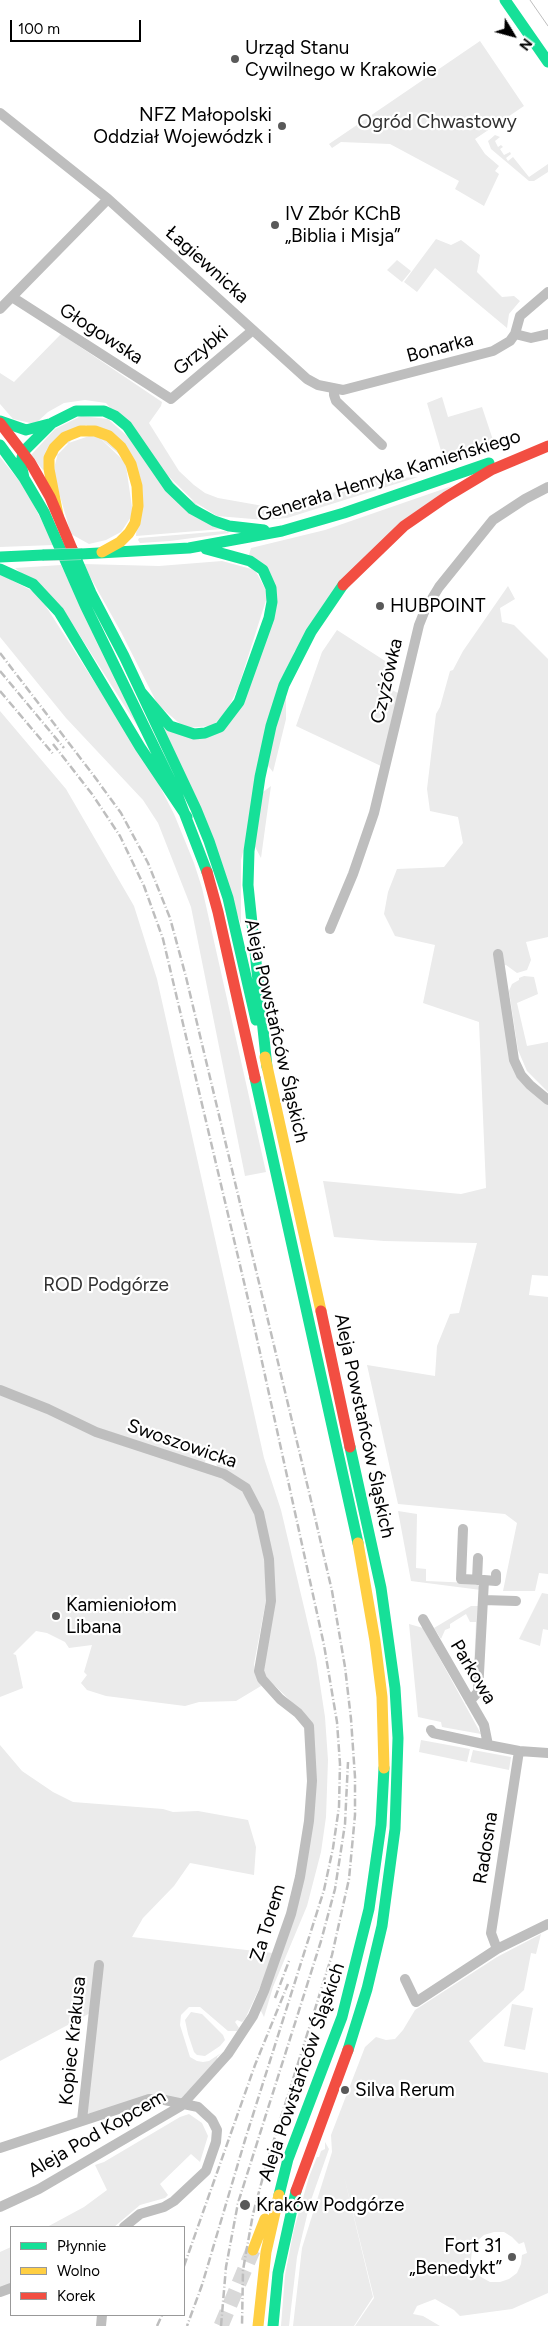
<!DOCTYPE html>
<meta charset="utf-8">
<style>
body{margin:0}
#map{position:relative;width:548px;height:2326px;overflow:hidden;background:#fff;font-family:Figtree,sans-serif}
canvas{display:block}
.legend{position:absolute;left:10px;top:2226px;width:175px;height:90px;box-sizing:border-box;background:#fff;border:1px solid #999;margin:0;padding:6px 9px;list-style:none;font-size:15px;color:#000}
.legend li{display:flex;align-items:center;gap:10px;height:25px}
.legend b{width:25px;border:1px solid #999}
.north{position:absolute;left:488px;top:10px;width:50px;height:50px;-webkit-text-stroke:4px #fff;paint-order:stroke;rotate:127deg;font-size:14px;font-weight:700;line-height:20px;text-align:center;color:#000}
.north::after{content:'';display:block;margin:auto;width:18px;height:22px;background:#000;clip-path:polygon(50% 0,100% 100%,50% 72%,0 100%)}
.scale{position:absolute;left:10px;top:20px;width:131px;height:22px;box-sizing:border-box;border:2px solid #000;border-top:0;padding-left:6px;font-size:15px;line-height:18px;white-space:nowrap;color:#000;-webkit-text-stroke:4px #fff;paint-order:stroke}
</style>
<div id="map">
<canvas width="548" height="2326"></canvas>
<ul class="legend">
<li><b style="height:6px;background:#16e098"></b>Płynnie</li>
<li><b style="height:6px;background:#ffcf43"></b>Wolno</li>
<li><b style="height:6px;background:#f24e42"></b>Korek</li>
</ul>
<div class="north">N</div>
<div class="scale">100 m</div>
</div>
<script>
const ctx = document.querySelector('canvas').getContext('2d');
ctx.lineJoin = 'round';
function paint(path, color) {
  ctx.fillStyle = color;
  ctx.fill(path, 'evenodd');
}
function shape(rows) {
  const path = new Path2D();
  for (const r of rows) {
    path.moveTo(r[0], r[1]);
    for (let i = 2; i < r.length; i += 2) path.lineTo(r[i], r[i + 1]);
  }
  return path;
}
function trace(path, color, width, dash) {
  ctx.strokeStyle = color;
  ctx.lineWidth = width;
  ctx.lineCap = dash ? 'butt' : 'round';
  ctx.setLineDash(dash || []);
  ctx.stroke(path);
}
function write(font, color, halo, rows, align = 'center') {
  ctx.font = font + ' Figtree,sans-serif';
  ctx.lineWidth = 4.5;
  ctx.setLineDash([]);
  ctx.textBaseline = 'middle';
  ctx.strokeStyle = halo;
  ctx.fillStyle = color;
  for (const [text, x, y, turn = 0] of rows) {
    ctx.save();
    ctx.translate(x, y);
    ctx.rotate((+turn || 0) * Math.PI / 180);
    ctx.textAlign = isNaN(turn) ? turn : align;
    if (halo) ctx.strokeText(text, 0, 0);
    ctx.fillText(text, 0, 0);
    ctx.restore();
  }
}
const green = shape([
 [480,41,524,106,475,139,485,154,499,166,495,171,499,174,484,206,455,189,459,181,390,144,341,142,332,148,329,144],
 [495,135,500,137,495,141,498,147,501,145,503,147,500,149,504,155,510,152,511,154,506,158,508,161,513,157,529,177,548,164,548,172,534,181,529,181,491,149,488,141],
 [436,239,451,245,461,240,465,243,480,255,477,272,502,297,514,296,520,301,509,314,507,328,435,268,417,292,404,282],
 [397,260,411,271,402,282,387,270],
 [61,334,162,402,161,406,149,423,179,471,194,485,205,493,218,498,269,507,290,505,381,479,418,477,287,518,265,520,217,516,185,496,106,403,85,400,64,403,48,412,35,424,13,419,0,404,0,373,14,382],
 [442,397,448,417,482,407,494,443,444,461,427,403],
 [81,416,108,419,135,443,222,529,136,536,140,476,86,425,43,470,31,455,55,429],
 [95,434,125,459,133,514,121,532,106,540,89,544,71,534,53,472,60,446],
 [0,457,25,488,54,545,0,547],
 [452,486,396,527,294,652,241,860,241,924,163,727,216,734,276,608,249,555,251,548,325,530],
 [225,531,230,533,170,541,140,543,138,540,139,538],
 [222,561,255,570,268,594,232,707,212,726,185,728,158,705,121,632,83,564,159,566],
 [61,565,145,738,61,606,15,568],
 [0,574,38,594,154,775,174,814,194,863,202,888,266,1172,245,1176,191,907,158,823,143,800,66,718,0,637],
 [508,586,515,599,500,608,502,622,514,625,548,659,548,937,526,942,531,960,527,970,517,973,506,965,496,967,510,1060,548,1105,548,1276,532,1275,529,1295,548,1297,548,1574,539,1573,535,1591,503,1591,517,1523,505,1514,398,1504,367,1365,435,1376,437,1346,450,1314,459,1313,477,1243,384,1241,334,1237,323,1181,461,1194,486,1188,479,1022,423,1003,435,945,395,936,384,914,388,892,397,869,444,867,463,843,458,817,430,811,427,789,436,714,440,707,450,671,453,670,463,651],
 [337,630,393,666,388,688,398,693,381,766,296,726,322,652],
 [286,695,286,719,273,772,265,762],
 [0,711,66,789,134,906,157,979,264,1458,281,1510,316,1658,325,1717,328,1760,326,1817,321,1852,307,1906,273,1987,264,2017,260,2009,265,1999,313,1807,306,1716,263,1674,271,1624,258,1502,217,1467,214,1452,208,1452,205,1462,197,1462,109,1435,0,1388],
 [271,786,268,807,261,858,253,843,263,792],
 [524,976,534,977,538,994,517,1003,527,1046,548,1042,548,1092,527,1071,518,1050,509,991,512,984,519,980,519,978],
 [0,1392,229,1480,248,1497,262,1534,268,1590,254,1664,255,1671,261,1686,236,1701,199,1702,185,1706,106,1696,87,1690,81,1683,87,1675,84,1672,92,1645,69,1648,65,1642,47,1633,36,1631,13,1654,16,1655,23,1688,0,1697],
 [398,1511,417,1514,416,1568,426,1569,426,1581,473,1583,478,1585,481,1590,411,1581],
 [542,1593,548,1594,548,1630,543,1629,540,1646,519,1639],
 [471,1606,478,1606,475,1690,473,1690,476,1622,470,1622,466,1614,450,1624,450,1628,445,1630,441,1639,434,1628],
 [409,1624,423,1628,481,1734,442,1727,441,1722,418,1717],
 [421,1740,470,1749,467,1762,419,1752],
 [0,1745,22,1771,53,1792,73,1802,163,1809,173,1812,198,1811,248,1820,256,1847,254,1875,190,1863,174,1886,143,1918,132,1937,273,1953,265,1976,245,2019,242,2022,237,2020,235,2022,239,2028,237,2031,228,2031,200,2007,189,2007,181,2015,180,2025,190,2057,197,2061,203,2062,209,2061,221,2053,217,2057,218,2060,182,2098,87,2114,96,2010,0,2061],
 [473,1750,511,1757,509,1770,470,1762],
 [541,1934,536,1954,531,1953,524,1990,469,2041,484,2062,548,2073,548,2293,512,2309,460,2316,454,2310,435,2299,417,2306,413,2314,423,2316,440,2326,355,2326,374,2298,343,2172,373,2297,354,2326,293,2326,302,2248,332,2152,331,2135,365,2047,376,2037,386,2040,395,2039,403,2030,415,2010,497,1957],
 [494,2232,504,2232,512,2237,519,2244,524,2242,527,2253,522,2255,521,2264,517,2273,509,2279,500,2282,490,2282,481,2277,475,2270,471,2260,472,2250,477,2241,484,2235],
 [512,2004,533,2008,525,2050,504,2046],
 [191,2012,202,2014,223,2035,225,2040,220,2046,205,2056,197,2055,194,2052,188,2034,185,2020],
 [189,2114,202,2123,208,2136,200,2162,191,2154,160,2184,168,2195,165,2198,140,2205,114,2227,47,2227,84,2207,107,2190,95,2165,104,2162,180,2117],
 [325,2142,329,2149,310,2203,297,2257,289,2326,281,2326,285,2275,294,2229,309,2177,317,2157,319,2157,321,2151,325,2149],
 [11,2247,11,2285,0,2289,0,2252]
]);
const secondaryTunnel = shape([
 [221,2326,253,2250]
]);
const street = shape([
 [0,113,108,199,307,379,318,385,343,390,493,351,510,341,515,334,520,316,548,292],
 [12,297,171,399,253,330],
 [0,309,108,199],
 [515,334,531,338,548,334],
 [334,389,334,395,336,401,382,445],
 [330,929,353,874,374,813,419,625,425,610,439,587,493,520,525,499,548,487],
 [498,954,514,1060,521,1075,530,1085,548,1100],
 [0,1390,48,1409,96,1432,224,1474,246,1488,259,1513,269,1559,271,1601,259,1671,262,1679,280,1699,298,1713,309,1726,312,1781,309,1821,300,1877,291,1914,264,1991,253,2016,228,2054,181,2106,39,2189,0,2207],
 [463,1529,461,1579,484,1580,478,1692,470,1701],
 [477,1580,478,1558],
 [484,1580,496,1581,496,1574],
 [483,1600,516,1601],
 [423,1619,484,1725,488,1745],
 [431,1730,433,1733,488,1745,519,1751,548,1753],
 [497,1949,491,1933,519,1751],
 [405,1979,416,2002,497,1949,548,1924],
 [82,2120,99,1965],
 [0,2148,149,2099,160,2099,198,2107,212,2120,217,2130,216,2142,206,2171,174,2201,164,2207,140,2214,124,2227],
 [0,2292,11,2288],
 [101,2326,102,2315]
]);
const fast = shape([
 [505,0,548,62],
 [0,421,26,430,49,424],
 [0,445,24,478,44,512,85,605,177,794,207,872],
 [24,478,21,464,23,452,52,423,76,411,104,411,115,416,127,426,169,487,192,509,214,521,229,526,264,530],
 [72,549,91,593,124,656,196,809,209,841,228,898,256,1020],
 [81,554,189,548,282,531,344,513,489,463],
 [0,557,44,555],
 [0,569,33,584,59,612,140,747,187,817],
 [141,692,170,726,194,734,205,733,220,727,239,702,269,618,272,602,271,588,263,570,250,561,206,549],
 [267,1067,248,885,249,851,260,777,271,726,284,685,311,632,343,585],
 [255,1078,358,1543],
 [348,2050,367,1989,382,1926,395,1829,398,1738,395,1688,381,1588,350,1447],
 [279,2195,288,2159,342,2017,369,1909,381,1825,384,1768],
 [273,2326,278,2273,296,2191]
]);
const slow = shape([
 [58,515,49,469,49,458,54,448,65,437,80,431,95,431,109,436,121,447,131,464,137,486,138,506,135,523,129,533,120,542,102,552],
 [265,1057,321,1311],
 [358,1543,375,1641,382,1697,384,1768],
 [253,2250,265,2219],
 [258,2326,266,2252,279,2195]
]);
const jam = shape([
 [0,423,30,462,50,497,72,549],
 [343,585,404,526,446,497,491,470,548,446],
 [207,872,218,912,255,1078],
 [321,1311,350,1447],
 [296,2191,348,2050]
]);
const tram = shape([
 [530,0,548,26]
]);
const rail = shape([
 [0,653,94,776,121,813,148,863,170,918,186,977,314,1513,332,1591,345,1667,351,1719,355,1777,355,1815,349,1879,332,1955,267,2162,253,2214,243,2270,242,2326],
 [0,671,64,748],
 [0,691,54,755],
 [53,744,92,794,120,836,144,886,163,939,252,1316,324,1645,337,1722,340,1764,339,1807,333,1848,324,1890,245,2140,202,2285,187,2326],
 [275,1998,289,1961],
 [184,2266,255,2065,288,1984],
 [157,2326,162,2315],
 [221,2326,226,2267,238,2203,321,1941,335,1889,345,1824,348,1762]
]);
const fastBridge = shape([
 [44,555,81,554]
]);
const markers = [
 [235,59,5,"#595959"],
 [282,126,5,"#595959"],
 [275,225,5,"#595959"],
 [380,606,5,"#595959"],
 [56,1616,5,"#595959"],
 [345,2090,5,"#595959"],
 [245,2205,6,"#595959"],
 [512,2257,5,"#595959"]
];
const poiNames = [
 ["Urząd Stanu",245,48],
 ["Cywilnego w Krakowie",245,70],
 ["NFZ Małopolski",272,115,"right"],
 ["Oddział Wojewódzk i",272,137,"right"],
 ["IV Zbór KChB",285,214],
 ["„Biblia i Misja”",285,236],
 ["HUBPOINT",390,606],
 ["Kamieniołom",66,1605],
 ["Libana",66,1627],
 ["Silva Rerum",355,2090],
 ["Kraków Podgórze",256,2205],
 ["Fort 31",502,2246,"right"],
 ["„Benedykt”",502,2268,"right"]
];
const parkNames = [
 ["Ogród Chwastowy",437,122],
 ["ROD Podgórze",106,1285]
];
const streetNames = [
 ["Łagiewnicka",207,265,42],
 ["Głogowska",101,334,33],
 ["Bonarka",440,348,-15],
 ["Grzybki",201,351,-40],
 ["Generała Henryka Kamieńskiego",389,476,-17],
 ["Czyżówka",387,681,-77],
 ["Aleja Powstańców Śląskich",276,1031,77],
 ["Aleja Powstańców Śląskich",364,1426,78],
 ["Swoszowicka",182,1444,19],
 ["Parkowa",473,1672,59],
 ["Radosna",486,1848,-81],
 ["Za Torem",268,1923,-73],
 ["Kopiec Krakusa",73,2041,-84],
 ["Aleja Powstańców Śląskich",302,2072,-71],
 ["Aleja Pod Kopcem",97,2134,-30]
];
paint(green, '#ebebeb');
trace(secondaryTunnel, '#d9d9d9', 15, [15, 8]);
trace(street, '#bebebe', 10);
trace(fast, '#16e098', 11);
trace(slow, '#ffcf43', 11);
trace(jam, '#f24e42', 11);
trace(tram, '#bebebe', 1);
trace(rail, '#bebebe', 2.5, [8, 2.5, 1, 2.5]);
trace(fastBridge, '#dbdbdb', 12, []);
trace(fastBridge, '#16e098', 11);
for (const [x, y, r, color] of markers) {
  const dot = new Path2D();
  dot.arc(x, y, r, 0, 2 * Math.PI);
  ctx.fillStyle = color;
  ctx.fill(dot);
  trace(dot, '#fff', 2);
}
write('19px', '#000', '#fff', poiNames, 'left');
write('19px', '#313131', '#fff', parkNames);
write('19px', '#000', '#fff', streetNames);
</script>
